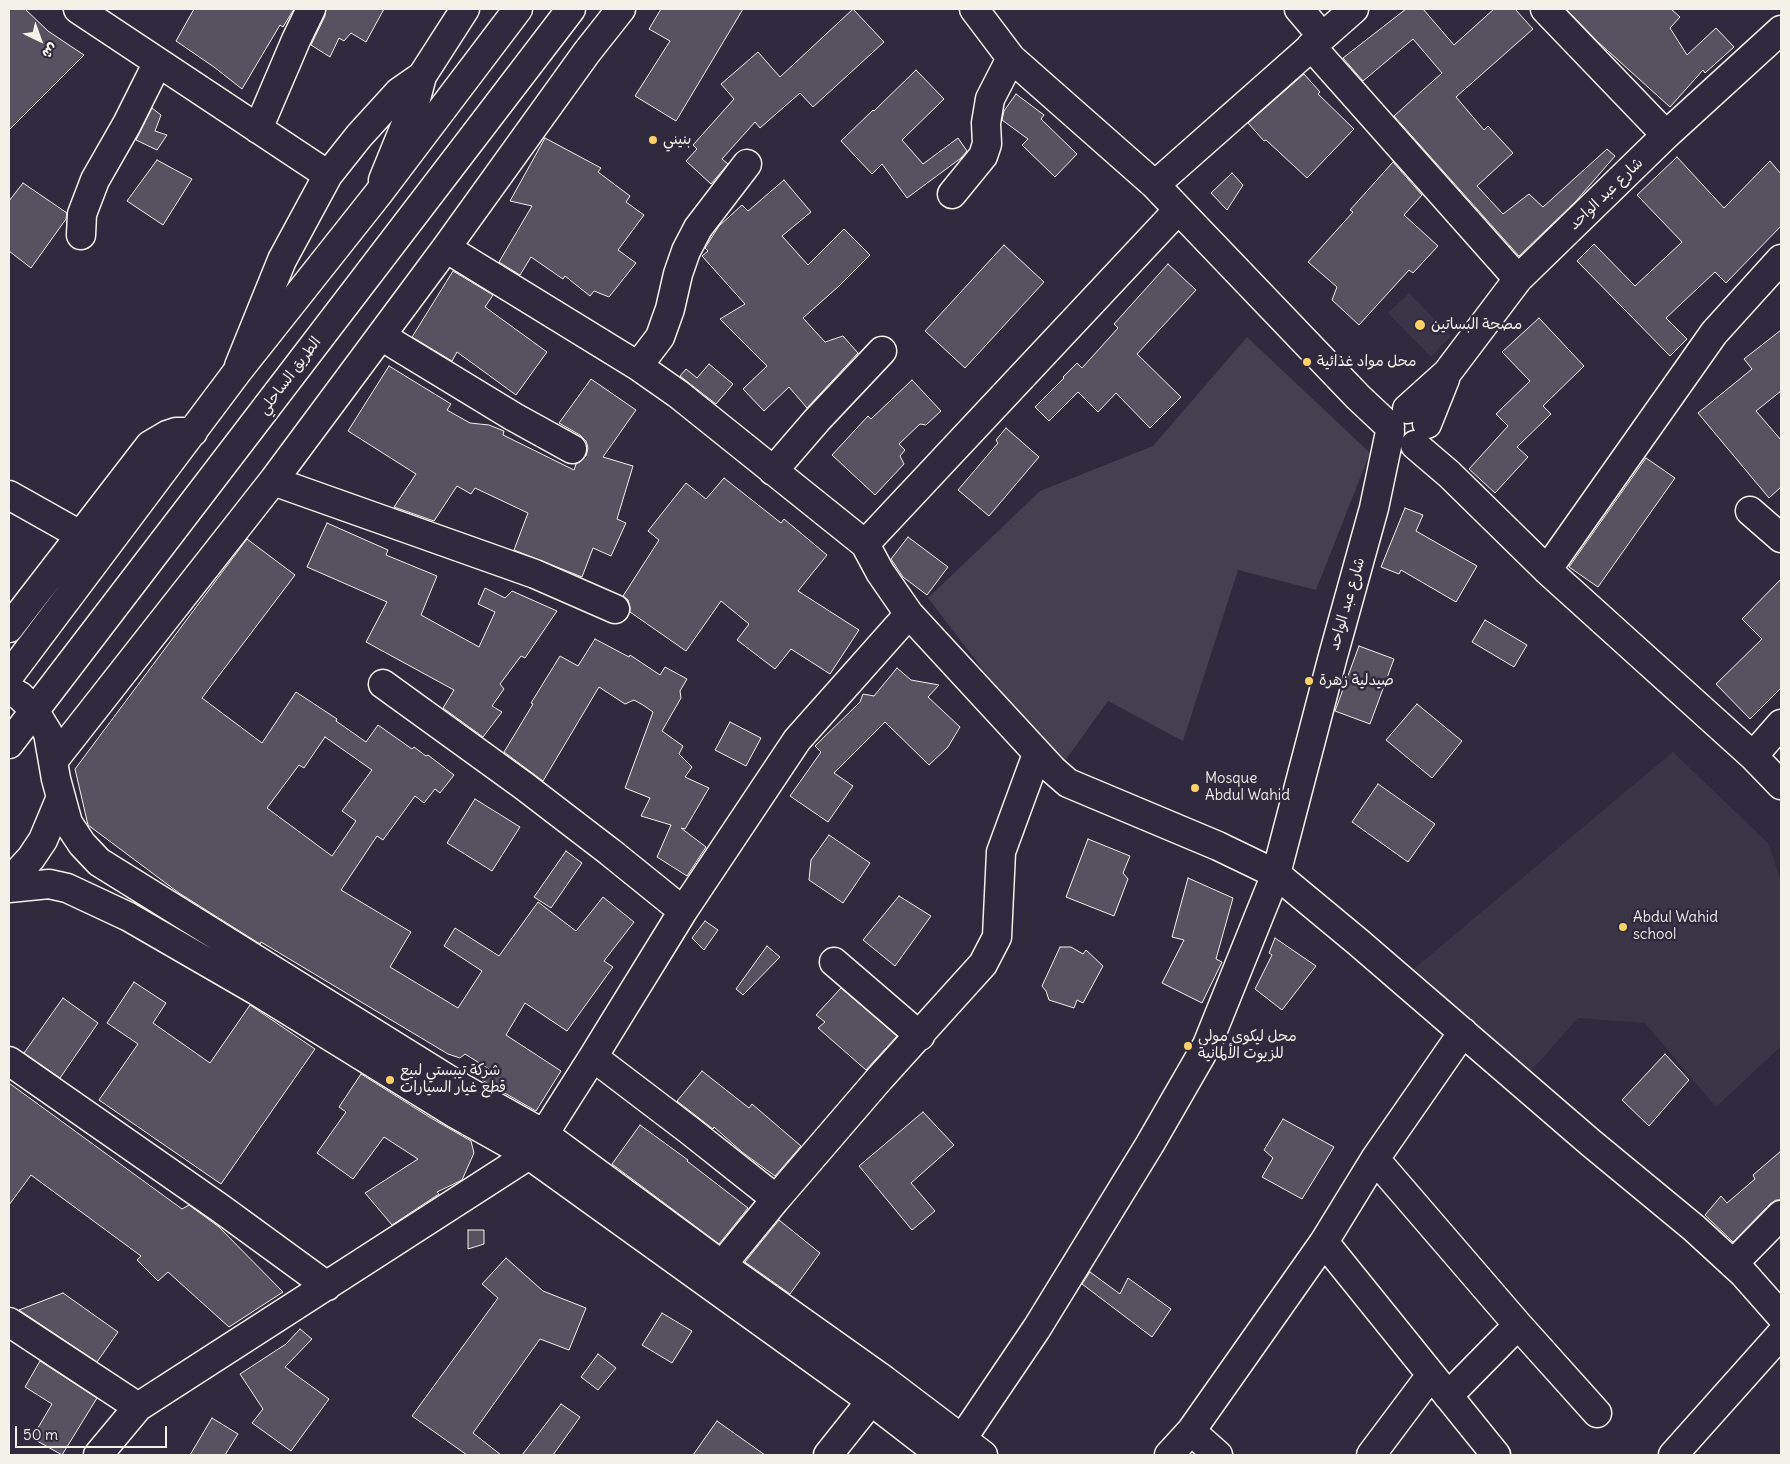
<!DOCTYPE html>
<meta charset="utf-8">
<style>
body{margin:0}
#map{position:relative;width:1790px;height:1464px;overflow:hidden;background:#2f2a3d;font-family:Delius,"Playpen Sans Arabic",sans-serif}
canvas{display:block}
.frame{position:absolute;inset:0;border:10px solid #f4f1e8;pointer-events:none}
.north{position:absolute;left:15px;top:15px;width:50px;height:50px;-webkit-text-stroke:4px #2f2a3d;paint-order:stroke;rotate:138deg;font-size:14px;font-weight:700;line-height:20px;text-align:center;color:#f4f1e8}
.north::after{content:'';display:block;margin:auto;width:18px;height:22px;background:#f4f1e8;clip-path:polygon(50% 0,100% 100%,50% 72%,0 100%)}
.scale{position:absolute;left:15px;top:1426px;width:152px;height:22px;box-sizing:border-box;border:2px solid #f4f1e8;border-top:0;padding-left:6px;font-size:15px;line-height:18px;white-space:nowrap;color:#f4f1e8;-webkit-text-stroke:4px #2f2a3d;paint-order:stroke}
</style>
<div id="map">
<canvas width="1790" height="1464"></canvas>
<div class="frame"></div>
<div class="north">ش</div>
<div class="scale">50 m</div>
</div>
<script>
const ctx = document.querySelector('canvas').getContext('2d');
ctx.lineJoin = 'round';
function paint(path, color) {
  ctx.fillStyle = color;
  ctx.fill(path, 'evenodd');
}
function shape(rows) {
  const path = new Path2D();
  for (const r of rows) {
    path.moveTo(r[0], r[1]);
    for (let i = 2; i < r.length; i += 2) path.lineTo(r[i], r[i + 1]);
  }
  return path;
}
function trace(path, color, width, dash) {
  ctx.strokeStyle = color;
  ctx.lineWidth = width;
  ctx.lineCap = dash ? 'butt' : 'round';
  ctx.setLineDash(dash || []);
  ctx.stroke(path);
}
function write(font, color, halo, rows, align = 'center') {
  ctx.font = font + ' Delius,"Playpen Sans Arabic",sans-serif';
  ctx.lineWidth = 5;
  ctx.setLineDash([]);
  ctx.textBaseline = 'middle';
  ctx.strokeStyle = halo;
  ctx.fillStyle = color;
  for (const [text, x, y, turn = 0] of rows) {
    ctx.save();
    ctx.translate(x, y);
    ctx.rotate((+turn || 0) * Math.PI / 180);
    ctx.textAlign = isNaN(turn) ? turn : align;
    if (halo) ctx.strokeText(text, 0, 0);
    ctx.fillText(text, 0, 0);
    ctx.restore();
  }
}
const built = shape([
 [1409,293,1451,336,1431,357,1388,313],
 [1673,752,1768,843,1781,881,1781,1046,1716,1107,1645,1023,1578,1018,1523,1080,1410,972]
]);
const green = shape([
 [1247,337,1370,453,1316,590,1238,570,1183,741,1108,701,1059,769,928,598,1040,491,1153,446]
]);
const building = shape([
 [9,9,25,9,48,31,84,55,9,130,9,9],
 [194,9,294,9,283,27,280,25,242,89,214,67,176,41,194,9],
 [326,9,384,9,366,42,351,33,344,41,339,38,330,57,311,45,325,16,326,9],
 [661,9,743,9,676,121,635,96,670,41,649,29,661,9],
 [853,9,884,42,813,107,800,93,760,128,755,122,722,159,728,164,711,184,686,161,697,149,693,145,734,99,721,84,758,52,780,77,853,9],
 [1406,9,1423,9,1454,45,1494,9,1515,9,1533,29,1456,97,1484,130,1488,126,1513,153,1477,186,1503,214,1529,194,1543,207,1607,149,1615,156,1576,201,1519,256,1394,116,1442,73,1413,39,1363,81,1343,58,1406,9],
 [1566,9,1671,9,1680,17,1670,28,1687,55,1716,28,1734,47,1705,73,1703,70,1670,107,1598,42,1566,9],
 [916,70,944,99,902,140,923,164,958,138,967,151,961,158,907,198,882,164,872,174,841,141,873,110,874,111,916,70],
 [1304,74,1320,92,1318,94,1354,129,1307,178,1266,140,1264,141,1248,123,1304,74],
 [1016,94,1044,115,1041,119,1077,154,1055,177,1022,145,1028,139,1002,120,1004,111,1016,94],
 [152,108,161,115,155,131,167,135,157,150,136,140,152,108],
 [545,138,601,168,598,172,630,196,626,202,644,215,618,250,636,263,609,297,594,291,590,296,565,276,563,279,531,257,520,275,499,262,532,206,510,201,545,138],
 [1677,157,1724,208,1770,161,1781,174,1781,226,1726,283,1715,272,1666,318,1687,339,1670,356,1577,261,1594,244,1635,286,1682,242,1637,195,1677,157],
 [157,160,192,179,163,225,127,201,157,160],
 [1393,162,1422,195,1404,215,1438,246,1413,273,1409,270,1359,325,1332,300,1337,287,1308,262,1353,212,1350,210,1393,162],
 [1232,173,1243,185,1227,210,1211,193,1232,173],
 [784,180,811,212,782,236,808,265,844,229,870,255,839,286,803,318,825,342,843,336,858,353,807,408,789,387,764,411,743,389,767,366,720,319,745,304,702,256,708,251,705,248,719,226,742,205,748,211,784,180],
 [23,183,67,213,66,219,31,268,9,251,9,201,23,183],
 [1004,245,1044,282,965,368,925,331,1004,245],
 [1168,264,1196,290,1137,354,1181,397,1150,428,1116,393,1098,412,1078,392,1049,421,1035,407,1064,378,1063,377,1077,363,1082,368,1118,328,1114,324,1168,264],
 [453,271,493,295,485,307,547,352,516,395,457,352,452,361,412,337,453,271],
 [1539,318,1584,366,1543,406,1551,414,1517,447,1528,457,1495,493,1469,469,1508,426,1496,414,1530,381,1502,352,1539,318],
 [1781,330,1781,391,1756,411,1781,440,1781,487,1769,498,1698,413,1752,369,1744,359,1781,330],
 [709,364,733,384,716,404,680,376,686,369,697,378,709,364],
 [389,366,451,404,447,410,470,423,489,425,504,431,503,435,574,470,576,464,580,462,586,456,588,448,586,441,580,435,559,423,591,379,636,410,603,457,633,466,617,519,626,523,611,556,593,548,582,577,514,550,528,513,475,488,471,494,457,486,434,521,394,507,416,474,348,431,389,366],
 [912,380,941,411,926,425,920,424,899,444,905,450,900,456,904,464,875,495,832,455,868,416,871,419,912,380],
 [1006,428,1039,457,989,516,958,490,998,443,996,440,1006,428],
 [1646,458,1675,478,1598,587,1569,567,1646,458],
 [724,478,781,523,784,519,827,555,798,591,859,630,830,674,791,649,775,669,737,640,749,624,721,601,686,651,630,612,630,607,628,600,623,596,659,540,648,531,686,483,706,499,724,478],
 [1405,508,1423,515,1416,531,1477,566,1456,602,1401,570,1399,574,1381,567,1405,508],
 [327,523,388,550,386,555,437,576,421,615,479,647,495,612,478,604,485,588,505,598,512,591,557,611,525,658,521,656,500,684,504,689,492,706,502,712,483,737,443,708,454,690,366,642,387,602,307,567,327,523],
 [908,537,948,567,927,595,903,577,891,559,908,537],
 [247,539,295,575,202,698,262,743,296,692,337,719,336,721,366,742,378,725,412,749,414,747,426,756,428,755,454,775,440,793,435,789,424,803,415,796,383,840,377,836,341,890,411,932,390,967,458,1008,482,971,444,946,455,928,499,956,538,902,576,931,603,897,634,922,604,961,613,967,567,1031,525,1003,506,1035,561,1071,536,1111,482,1080,489,1069,465,1054,460,1058,448,1054,261,942,260,944,179,893,88,825,75,769,247,539],
 [325,737,372,770,342,811,356,821,332,856,267,808,299,765,304,768,325,737],
 [1781,579,1781,688,1750,719,1716,684,1762,639,1742,619,1781,579],
 [1485,620,1527,645,1514,667,1472,642,1485,620],
 [595,639,629,657,630,655,660,675,665,667,687,679,680,691,681,698,662,731,683,746,679,754,692,767,685,777,709,788,685,829,681,828,706,847,687,876,657,857,671,825,641,816,650,798,625,788,653,712,643,705,634,700,625,704,599,687,543,781,504,752,533,704,531,703,560,656,578,666,595,639],
 [1359,646,1394,659,1370,724,1335,711,1359,646],
 [897,668,911,680,939,685,928,697,960,727,948,747,929,765,885,722,834,773,853,786,828,822,790,796,821,752,815,746,860,702,863,694,874,696,897,668],
 [1417,704,1462,741,1432,778,1386,740,1417,704],
 [730,722,761,738,746,766,715,750,730,722],
 [1378,784,1435,824,1408,862,1352,822,1378,784],
 [475,799,520,827,492,871,447,843,475,799],
 [829,835,870,863,843,903,809,880,811,860,829,835],
 [1088,839,1130,856,1123,873,1128,879,1114,916,1066,897,1088,839],
 [566,851,582,863,551,908,534,897,566,851],
 [1188,878,1233,898,1216,959,1222,962,1202,1003,1162,983,1184,940,1172,937,1188,878],
 [899,896,931,916,895,966,863,940,899,896],
 [705,921,718,930,704,950,692,938,705,921],
 [1275,938,1316,966,1282,1010,1255,989,1272,955,1269,953,1275,938],
 [767,946,780,957,743,995,736,989,767,946],
 [1060,947,1071,947,1083,954,1086,950,1103,966,1083,1003,1077,1000,1074,1008,1049,1000,1046,991,1042,986,1060,947],
 [134,982,166,1003,153,1023,210,1063,250,1005,315,1049,221,1184,99,1100,138,1044,107,1023,134,982],
 [841,988,897,1036,866,1070,818,1028,825,1022,816,1015,841,988],
 [63,998,98,1023,60,1078,24,1053,63,998],
 [1665,1054,1689,1080,1649,1126,1622,1100,1665,1054],
 [702,1071,749,1108,752,1104,801,1146,775,1176,742,1152,714,1127,713,1129,677,1101,702,1071],
 [361,1074,431,1118,471,1141,474,1153,462,1180,437,1192,439,1194,392,1225,365,1193,418,1159,384,1137,353,1179,317,1153,346,1112,339,1107,361,1074],
 [9,1083,182,1209,189,1205,219,1227,283,1292,229,1327,168,1272,158,1281,137,1260,141,1256,31,1175,9,1205,9,1083],
 [923,1112,954,1145,911,1183,935,1211,912,1230,859,1166,923,1112],
 [1283,1119,1334,1147,1302,1199,1262,1177,1273,1158,1264,1150,1283,1119],
 [640,1125,688,1160,687,1161,748,1208,719,1244,612,1164,640,1125],
 [1781,1151,1781,1200,1776,1200,1770,1204,1733,1242,1705,1215,1721,1196,1727,1203,1755,1179,1753,1175,1781,1151],
 [779,1220,820,1253,790,1294,745,1262,779,1220],
 [468,1230,484,1230,484,1244,468,1249,468,1230],
 [506,1258,543,1291,586,1308,569,1350,540,1339,473,1433,501,1455,467,1455,412,1416,498,1298,482,1284,506,1258],
 [1090,1272,1120,1294,1128,1278,1171,1309,1152,1337,1082,1284,1090,1272],
 [63,1293,118,1332,97,1362,19,1310,63,1293],
 [662,1313,692,1331,672,1363,642,1345,662,1313],
 [300,1329,312,1339,285,1367,329,1399,291,1451,252,1423,263,1409,240,1374,286,1344,300,1329],
 [598,1354,616,1368,598,1390,581,1377,598,1354],
 [40,1361,97,1398,62,1455,32,1438,52,1404,25,1387,40,1361],
 [561,1404,580,1417,553,1455,522,1455,561,1404],
 [212,1418,238,1434,225,1455,190,1455,212,1418],
 [717,1421,765,1455,693,1455,717,1421]
]);
const minor = shape([
 [78,9,328,175],
 [974,9,1011,58,1155,185,1358,397,1390,427],
 [1299,9,1322,36],
 [1545,9,1666,135],
 [1311,46,1518,279],
 [258,129,296,40,311,9],
 [383,180,416,99,422,76,465,9],
 [1155,185,1354,9],
 [952,194,983,156,987,144,986,123,990,99,1011,58],
 [81,235,82,214,95,180,127,124,158,62],
 [446,248,638,366,678,394,865,544,880,572,909,614,1053,770,1068,783,1218,846,1276,874,1358,942,1591,1143,1694,1228,1743,1273,1781,1316],
 [381,336,514,417,572,449],
 [239,366,282,260,328,175,359,136,399,92,422,76],
 [638,366,660,337,670,309,678,274,686,251,698,228,747,164],
 [1407,409,1447,373,1518,279,1666,135,1781,30],
 [1427,424,1445,379],
 [1415,445,1449,474,1547,570,1753,756,1781,785],
 [773,471,817,420,882,351],
 [273,481,535,574,615,609],
 [9,495,80,535],
 [1750,511,1781,538],
 [865,544,1178,210],
 [1547,570,1714,333,1781,259],
 [383,684,524,786,610,852,683,911],
 [9,690,20,696,34,710,48,733,56,779,68,823,82,844,99,862,462,1088,544,1134,722,1265,884,1380,983,1455],
 [1753,756,1781,724],
 [54,760,273,481,446,248,587,52,621,9],
 [9,882,31,858,43,840,61,797],
 [9,888,49,884,67,888,129,917,257,991,456,1114,529,1155,871,1401,941,1455],
 [834,962,920,1036],
 [593,1057,689,1130,776,1199],
 [9,1061,220,1208,327,1286],
 [1375,1159,1518,1325,1597,1413],
 [1324,1242,1496,1455],
 [1733,1264,1781,1215],
 [722,1265,776,1199,880,1078,983,964,997,937,1001,852,1037,754],
 [9,1322,138,1407],
 [1448,1396,1518,1325],
 [1191,1431,1218,1455],
 [98,1455,138,1407,529,1155,544,1134,593,1057,683,911,797,740,909,614],
 [828,1455,871,1401,881,1385],
 [948,1455,962,1439,1037,1328,1150,1144,1207,1045,1276,874,1333,656,1374,508,1390,432],
 [1169,1455,1191,1431,1324,1242,1375,1159,1463,1032],
 [1371,1455,1431,1375],
 [1673,1455,1781,1334]
]);
const highway = shape([
 [9,628,150,445,167,435,176,432,193,432],
 [9,676,237,372,378,194,518,9],
 [9,744,571,9]
]);
const markers = [
 [653,140,5,"#ffd166"],
 [1420,325,6,"#ffd166"],
 [1307,362,5,"#ffd166"],
 [1309,681,5,"#ffd166"],
 [1195,788,5,"#ffd166"],
 [1623,927,5,"#ffd166"],
 [1188,1046,5,"#ffd166"],
 [390,1080,5,"#ffd166"]
];
const poiNames = [
 ["بنيني",663,140],
 ["مصحة البساتين",1431,325],
 ["محل مواد غذائية",1317,362],
 ["صيدلية زهرة",1319,681],
 ["Mosque",1205,779],
 ["Abdul Wahid",1205,796],
 ["Abdul Wahid",1633,918],
 ["school",1633,935],
 ["محل ليكوي مولي",1198,1037],
 ["للزيوت الألمانية",1198,1054],
 ["شركة تيبستي لبيع",400,1071],
 ["قطع غيار السيارات",400,1088]
];
const streetNames = [
 ["شارع عبد الواحد",1606,194,-44],
 ["الطريق الساحلي",290,376,-53],
 ["شارع عبد الواحد",1347,604,-74]
];
paint(built, '#3b3647');
paint(green, '#454050');
paint(building, '#56525f');
trace(building, '#f4f1e8', 1);
trace(minor, '#f4f1e8', 31);
trace(highway, '#f4f1e8', 31);
trace(minor, '#2f2a3d', 28);
trace(highway, '#2f2a3d', 28);
for (const [x, y, r, color] of markers) {
  const dot = new Path2D();
  dot.arc(x, y, r, 0, 2 * Math.PI);
  ctx.fillStyle = color;
  ctx.fill(dot);
  trace(dot, '#2f2a3d', 2);
}
write('15px', '#f4f1e8', '#2f2a3d', poiNames, 'left');
write('15px', '#f4f1e8', '#2f2a3d', streetNames);
</script>
